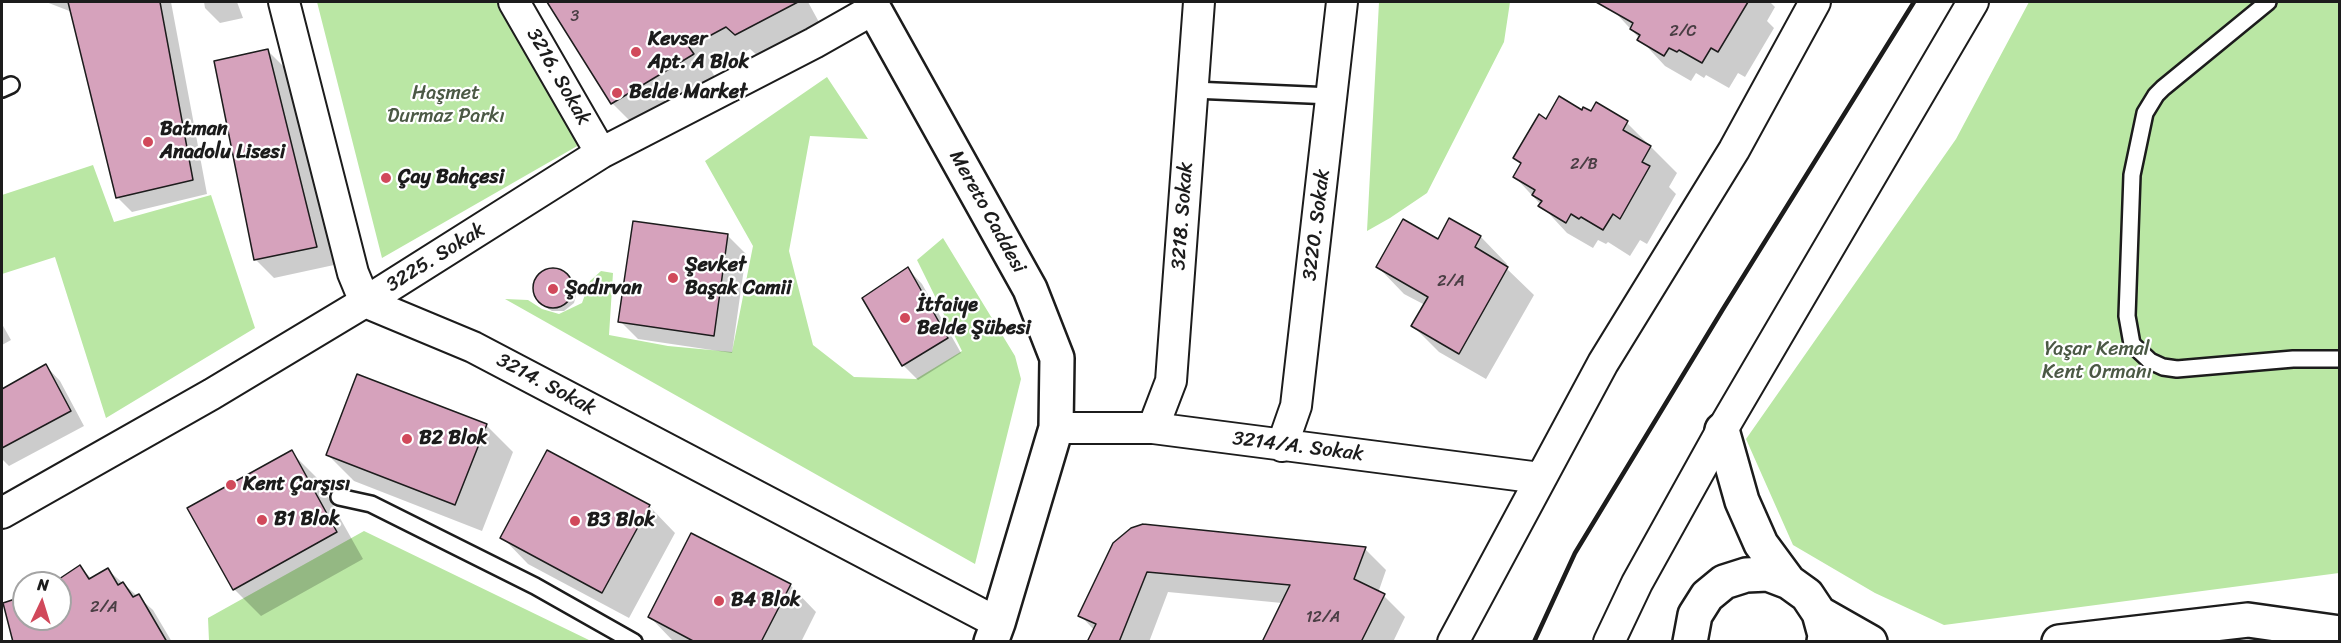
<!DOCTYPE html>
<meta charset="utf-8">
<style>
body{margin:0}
#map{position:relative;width:2341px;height:643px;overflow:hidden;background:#fff;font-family:Sriracha,sans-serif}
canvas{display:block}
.frame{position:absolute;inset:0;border:3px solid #1c1c1c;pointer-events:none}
.north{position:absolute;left:12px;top:571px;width:60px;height:60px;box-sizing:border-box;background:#fff;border:2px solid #a4a4a4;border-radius:50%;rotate:4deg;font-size:16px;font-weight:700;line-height:24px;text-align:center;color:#1c1c1c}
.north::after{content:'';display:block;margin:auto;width:21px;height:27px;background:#d1495b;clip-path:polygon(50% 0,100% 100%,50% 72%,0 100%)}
</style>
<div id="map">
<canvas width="2341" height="643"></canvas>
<div class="frame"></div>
<div class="north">N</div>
</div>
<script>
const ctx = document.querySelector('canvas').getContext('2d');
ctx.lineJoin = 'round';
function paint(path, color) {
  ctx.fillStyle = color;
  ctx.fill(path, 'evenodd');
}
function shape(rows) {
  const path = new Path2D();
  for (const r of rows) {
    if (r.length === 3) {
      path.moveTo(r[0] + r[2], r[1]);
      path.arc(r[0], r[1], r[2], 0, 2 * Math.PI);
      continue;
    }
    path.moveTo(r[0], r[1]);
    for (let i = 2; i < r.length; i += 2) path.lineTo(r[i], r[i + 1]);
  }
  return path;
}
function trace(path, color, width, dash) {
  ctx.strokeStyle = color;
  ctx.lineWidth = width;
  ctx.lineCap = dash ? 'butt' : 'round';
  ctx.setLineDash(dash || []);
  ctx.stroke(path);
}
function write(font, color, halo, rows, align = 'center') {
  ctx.font = font + ' Sriracha,sans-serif';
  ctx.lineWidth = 4.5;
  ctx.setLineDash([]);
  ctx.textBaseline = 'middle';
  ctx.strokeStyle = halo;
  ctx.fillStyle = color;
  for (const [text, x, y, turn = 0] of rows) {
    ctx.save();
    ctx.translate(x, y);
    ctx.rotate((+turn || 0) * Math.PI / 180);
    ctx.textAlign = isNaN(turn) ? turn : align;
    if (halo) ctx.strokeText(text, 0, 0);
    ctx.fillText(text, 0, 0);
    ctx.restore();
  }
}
const green = shape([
 [317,2,499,2,586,141,382,258],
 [1379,2,1510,2,1504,42,1427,193,1390,218,1367,231],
 [2029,2,2339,2,2339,573,1944,625,1875,593,1793,545,1746,439,1956,139],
 [827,77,868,139,810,136,789,251,813,345,854,377,916,379,962,351,917,260,943,238,1015,356,1021,379,975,564,505,299,528,300,542,309,559,314,582,303,590,281,601,271,613,273,609,335,668,346,732,352,753,246,705,161],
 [93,165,114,222,211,195,255,328,106,418,55,257,2,274,2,195],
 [364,531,591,641,209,641,208,618]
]);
const shadow = shape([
 [46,2,171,2,207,194,132,212,117,197,72,12],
 [204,2,237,2,243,18,220,23,205,8],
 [549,2,643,2,648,10,663,2,808,2,820,24,759,57,750,49,711,70,715,77,634,125,612,103],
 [1618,2,1770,2,1775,7,1767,21,1774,28,1745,77,1738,73,1729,88,1706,75,1704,78,1696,73,1691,81,1665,66,1613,10],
 [268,51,286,69,334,265,274,278,256,260],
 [1596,104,1627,123,1677,173,1669,187,1676,194,1647,244,1640,240,1630,256,1608,242,1606,244,1598,240,1593,248,1567,233,1515,177,1522,165,1515,158,1547,121,1582,112,1591,113],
 [1450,220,1481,237,1507,264,1505,267,1534,295,1486,379,1439,352,1413,326,1425,305,1404,294,1378,267,1438,241],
 [728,236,746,254,732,353,638,339,620,321],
 [908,269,922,284,961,353,918,380,903,365],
 [556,270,567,278,575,286,577,292,574,303,564,311,552,311,547,308,535,292,537,279,545,272],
 [2,324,11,340,2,345],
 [46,366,60,381,84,426,9,466,2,459,2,391],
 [486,425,513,452,482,531,354,481,328,455],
 [291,452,318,479,363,559,261,616,234,589],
 [649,506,675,533,629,618,528,564,502,537],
 [1114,544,1365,549,1386,570,1378,593,1384,596,1405,617,1393,642,1263,642,1282,603,1168,592,1149,642,1089,642,1094,630,1080,615],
 [80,567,92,579,108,570,153,610,172,642,14,642,24,598,24,619,60,619,60,583,55,583],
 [790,585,816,612,801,642,674,642,650,617]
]);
const building = shape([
 [68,2,160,2,193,180,116,198,68,2],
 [547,2,798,2,735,35,726,27,689,47,694,54,611,104,547,2],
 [1596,2,1748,2,1718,52,1711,48,1702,63,1679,50,1677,52,1669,48,1664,56,1637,40,1640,35,1630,29,1633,23,1596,2],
 [268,49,317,247,254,260,214,61,268,49],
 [1559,96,1582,110,1583,107,1591,111,1596,102,1628,121,1623,130,1651,146,1642,162,1650,166,1620,219,1613,214,1603,230,1581,217,1579,219,1571,214,1566,223,1538,206,1542,201,1532,195,1535,190,1513,177,1521,163,1513,158,1539,114,1546,119,1559,96],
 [1449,218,1481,236,1475,247,1508,267,1459,354,1411,326,1428,297,1376,267,1403,219,1438,239,1449,218],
 [633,221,728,234,714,336,618,322,633,221],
 [908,267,948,338,902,366,862,298,908,267],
 [553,288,20],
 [46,364,71,411,2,448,2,389,46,364],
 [357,374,487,424,455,505,326,455,357,374],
 [292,450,337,532,233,590,187,508,292,450],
 [547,450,650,505,602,593,500,538,547,450],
 [1143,524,1366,547,1354,579,1385,594,1361,642,1262,642,1290,585,1147,572,1119,642,1087,642,1096,624,1078,616,1113,543,1131,528,1143,524],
 [691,533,791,584,761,642,695,642,648,617,691,533],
 [80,565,89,579,108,568,118,585,123,582,133,597,139,594,167,642,13,642,3,603,24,596,24,619,60,619,60,583,53,583,80,565]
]);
const lane = shape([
 [2268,2,2163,88,2156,95,2145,113,2132,175,2127,316,2132,344,2150,361,2163,367,2177,369,2293,359,2340,359],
 [2,89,11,85],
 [1193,90,1332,96],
 [339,497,371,504,535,586,634,642]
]);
const street = shape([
 [284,2,353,273,365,302,473,347,998,623],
 [514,2,601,153],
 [1056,428,1153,428,1540,478],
 [1153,428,1171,381,1199,2],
 [1282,446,1296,406,1342,2],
 [2,513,212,394,365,302,601,153,814,43,874,9],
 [1453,642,1603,363,1734,150,1815,2],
 [1609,642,1637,583,1722,430,1973,2]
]);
const secondary = shape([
 [872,2,874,9,1030,289,1057,358,1056,428,998,623,991,642],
 [1722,430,1742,501,1761,544,1789,582],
 [1819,613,1870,642],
 [1690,642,1695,615,1707,596,1724,582,1746,575,1768,574,1789,582,1807,595,1819,613,1825,635,1824,642],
 [2059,642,2248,620,2340,633]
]);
const rail = shape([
 [1534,642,1575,553,1723,309,1914,2]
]);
const markers = [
 [636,52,6,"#d1495b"],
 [617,93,6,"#d1495b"],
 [148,142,6,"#d1495b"],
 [386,178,6,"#d1495b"],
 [673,278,6,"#d1495b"],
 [553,289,6,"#d1495b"],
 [905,318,6,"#d1495b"],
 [407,439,6,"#d1495b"],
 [231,485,6,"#d1495b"],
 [262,520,6,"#d1495b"],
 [575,521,6,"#d1495b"],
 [719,601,6,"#d1495b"]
];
const numberNames = [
 ["3",575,17],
 ["2/C",1683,32],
 ["2/B",1584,165],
 ["2/A",1451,282],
 ["2/A",104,608],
 ["12/A",1323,618]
];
const poiNames = [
 ["Kevser",648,40],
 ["Apt. A Blok",648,63],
 ["Belde Market",629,93],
 ["Batman",160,130],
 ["Anadolu Lisesi",160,153],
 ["Çay Bahçesi",398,178],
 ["Şevket",685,266],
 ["Başak Camii",685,289],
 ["Şadırvan",565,289],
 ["İtfaiye",917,306],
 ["Belde Şübesi",917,329],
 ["B2 Blok",419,439],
 ["Kent Çarşısı",243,485],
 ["B1 Blok",274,520],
 ["B3 Blok",587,521],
 ["B4 Blok",731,601]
];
const streetNames = [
 ["3216. Sokak",558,77,60],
 ["Mereto Caddesi",987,212,61],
 ["3218. Sokak",1183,216,-86],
 ["3220. Sokak",1317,225,-83],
 ["3225. Sokak",436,258,-32],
 ["3214. Sokak",546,385,28],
 ["3214/A. Sokak",1298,447,7]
];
const parkNames = [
 ["Haşmet",446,94],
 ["Durmaz Parkı",446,117],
 ["Yaşar Kemal",2097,350],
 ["Kent Ormanı",2097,373]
];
paint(green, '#bae7a4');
paint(shadow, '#0003');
paint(building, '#d6a2bc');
trace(building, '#1c1c1c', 1.5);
trace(lane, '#1c1c1c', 20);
trace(street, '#1c1c1c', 34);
trace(secondary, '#1c1c1c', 38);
trace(lane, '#fff', 15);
trace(street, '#fff', 30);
trace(secondary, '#fff', 33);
trace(rail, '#1c1c1c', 4.5);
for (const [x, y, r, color] of markers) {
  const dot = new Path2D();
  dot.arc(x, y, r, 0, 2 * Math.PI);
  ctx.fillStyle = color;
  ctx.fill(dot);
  trace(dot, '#fff', 2);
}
write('16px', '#4a3e44', null, numberNames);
write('bold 20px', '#1c1c1c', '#fff', poiNames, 'left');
write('20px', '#1c1c1c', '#fff', streetNames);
write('20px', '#4b5945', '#fff', parkNames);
</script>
